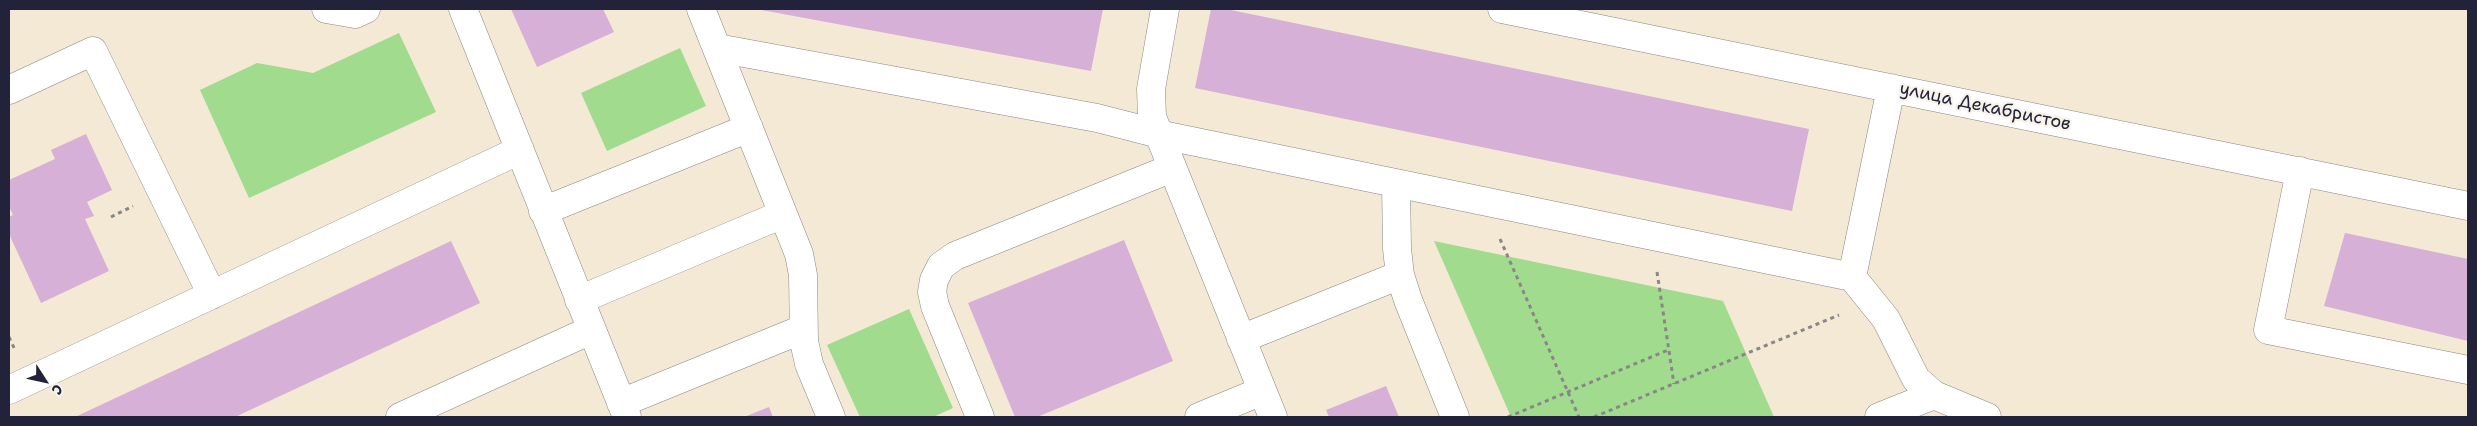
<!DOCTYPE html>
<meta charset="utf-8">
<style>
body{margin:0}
#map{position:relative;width:2477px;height:426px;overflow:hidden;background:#f3e9d4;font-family:"Shantell Sans",sans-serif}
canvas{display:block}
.frame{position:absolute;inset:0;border:10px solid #22223b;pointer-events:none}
.north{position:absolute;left:20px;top:356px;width:50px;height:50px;-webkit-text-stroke:4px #f7f3e8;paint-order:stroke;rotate:125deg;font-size:14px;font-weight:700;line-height:20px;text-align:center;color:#22223b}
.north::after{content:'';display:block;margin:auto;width:18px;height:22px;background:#22223b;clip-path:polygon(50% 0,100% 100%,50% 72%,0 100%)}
</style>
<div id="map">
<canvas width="2477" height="426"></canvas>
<div class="frame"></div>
<div class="north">С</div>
</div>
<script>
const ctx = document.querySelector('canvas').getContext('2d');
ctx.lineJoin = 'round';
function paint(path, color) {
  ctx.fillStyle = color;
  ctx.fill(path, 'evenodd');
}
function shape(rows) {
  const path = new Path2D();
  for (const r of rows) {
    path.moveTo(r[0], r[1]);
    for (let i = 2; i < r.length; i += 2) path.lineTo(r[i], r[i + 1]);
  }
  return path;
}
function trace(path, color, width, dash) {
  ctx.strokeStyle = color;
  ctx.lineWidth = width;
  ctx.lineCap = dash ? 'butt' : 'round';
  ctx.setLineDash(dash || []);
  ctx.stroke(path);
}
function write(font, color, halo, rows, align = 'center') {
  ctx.font = font + ' "Shantell Sans",sans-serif';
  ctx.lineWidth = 4.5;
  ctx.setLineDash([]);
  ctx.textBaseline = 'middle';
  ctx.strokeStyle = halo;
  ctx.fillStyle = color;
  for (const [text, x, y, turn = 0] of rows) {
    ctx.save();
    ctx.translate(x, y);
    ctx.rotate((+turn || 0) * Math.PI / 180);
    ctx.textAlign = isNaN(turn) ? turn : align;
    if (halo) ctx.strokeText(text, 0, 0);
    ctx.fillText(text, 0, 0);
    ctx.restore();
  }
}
const green = shape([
 [399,33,436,112,249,198,200,90,257,63,313,73],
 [680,48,706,106,607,151,581,93],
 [1434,241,1723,301,1774,417,1511,417],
 [909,309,953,408,933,417,860,417,827,345]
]);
const building = shape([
 [511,9,603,9,614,32,537,67],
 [756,9,1103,9,1091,71],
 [1211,9,1226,9,1809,129,1792,211,1195,88],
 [86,134,112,190,87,202,94,216,85,219,109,271,41,303,9,234,9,217,13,215,9,206,9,180,55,159,51,150],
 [2345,233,2468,259,2468,341,2324,306],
 [1124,240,1173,361,1037,417,1015,417,968,303],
 [451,241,480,303,235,417,75,417],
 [1386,386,1399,417,1329,417,1326,410],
 [769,407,773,417,744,417]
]);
const path = shape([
 [111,217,133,206],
 [1500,239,1579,417],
 [1657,272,1674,384],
 [9,337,15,350],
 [1508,417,1668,350],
 [1594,417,1839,315]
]);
const minor = shape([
 [326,9,355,14,366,9],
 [463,9,627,417],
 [701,9,799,254,803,275,804,341,809,364,831,417],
 [1165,9,1151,89,1152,117,1273,417],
 [1502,9,2468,206],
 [717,48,1097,118,1167,136,1852,277,1891,88],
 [9,90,93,51,212,295],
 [2300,171,2268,330,2468,370],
 [1396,184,1397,249,1400,275,1408,300,1455,417],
 [543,211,749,128],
 [1852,277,1886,319,1916,379,1934,395,1879,417],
 [579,300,783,214],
 [1241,339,1400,275],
 [9,390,520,150],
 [1934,395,1987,417],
 [621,403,803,329],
 [400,417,591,330],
 [980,417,935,306,932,292,934,280,941,266,955,256,1172,168],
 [1199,417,1262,391]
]);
const streetNames = [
 ["улица Декабристов",1985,107,12]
];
paint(green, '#a1db8d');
paint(building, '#d6b0d7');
trace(minor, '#8a8688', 29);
trace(path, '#8a8688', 3, [4, 4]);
trace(minor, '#fff', 28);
write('18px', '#22223b', '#f7f3e8', streetNames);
</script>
